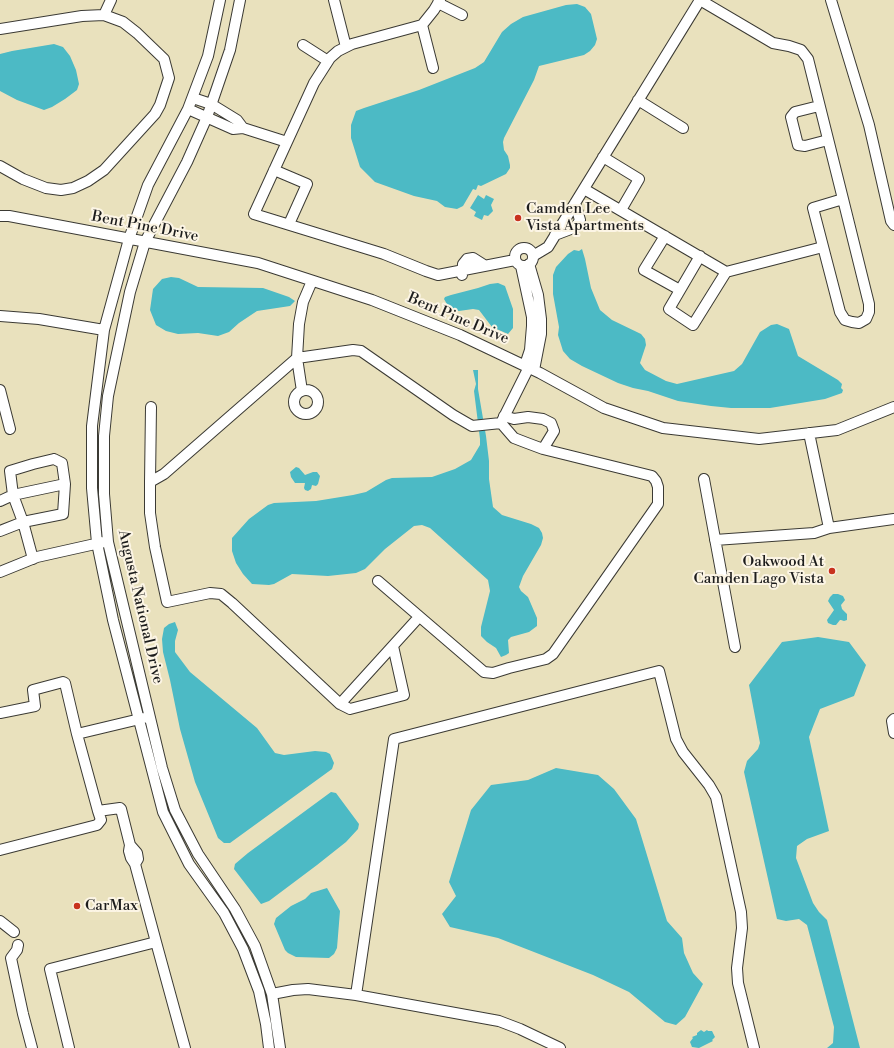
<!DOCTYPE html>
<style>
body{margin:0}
canvas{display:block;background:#e9e1bd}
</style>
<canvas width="894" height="1048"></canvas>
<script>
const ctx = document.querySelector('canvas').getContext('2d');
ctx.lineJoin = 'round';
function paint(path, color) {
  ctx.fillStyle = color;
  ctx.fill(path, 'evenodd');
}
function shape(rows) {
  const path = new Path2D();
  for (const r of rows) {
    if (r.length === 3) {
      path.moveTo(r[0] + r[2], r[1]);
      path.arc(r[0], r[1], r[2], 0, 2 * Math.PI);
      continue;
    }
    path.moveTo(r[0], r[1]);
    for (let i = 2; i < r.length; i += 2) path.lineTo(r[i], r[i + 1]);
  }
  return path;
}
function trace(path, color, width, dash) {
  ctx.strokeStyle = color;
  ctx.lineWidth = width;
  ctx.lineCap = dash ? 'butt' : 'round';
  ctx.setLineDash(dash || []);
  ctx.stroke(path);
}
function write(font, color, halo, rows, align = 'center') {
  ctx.font = font + ' "Libre Bodoni",serif';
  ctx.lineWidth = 4;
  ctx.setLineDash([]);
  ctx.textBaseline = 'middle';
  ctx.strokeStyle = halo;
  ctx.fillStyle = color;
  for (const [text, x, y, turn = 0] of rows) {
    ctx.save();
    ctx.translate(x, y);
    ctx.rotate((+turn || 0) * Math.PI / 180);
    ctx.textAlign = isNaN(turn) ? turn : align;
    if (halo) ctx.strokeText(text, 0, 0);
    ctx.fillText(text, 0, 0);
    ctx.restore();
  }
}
const water = shape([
 [577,4,585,7,591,14,597,39,595,45,590,51,584,55,539,66,534,80,504,138,503,142,504,150,508,156,510,165,510,168,506,174,481,186,478,185,476,190,473,189,463,206,457,209,445,207,437,201,414,196,375,182,360,167,351,138,351,125,356,111,364,108,419,90,475,68,484,62,502,32,511,24,523,17,566,5],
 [54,44,63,47,70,56,76,70,79,84,77,90,65,99,52,107,44,110,17,100,0,91,0,54,12,51],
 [478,195,484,199,486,195,494,199,491,205,493,211,488,216,484,215,482,220,474,216,476,212,470,208],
 [582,249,585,259,591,288,600,310,612,320,641,334,645,339,646,345,640,363,645,370,666,381,677,384,734,371,742,364,760,332,771,325,777,324,789,329,798,356,838,380,842,384,841,388,843,390,842,393,825,399,770,408,731,408,711,406,678,401,648,391,633,388,618,383,582,366,570,359,563,351,558,335,559,327,553,294,553,275,556,267,568,254,574,250,579,251],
 [171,277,179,278,198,287,263,288,289,297,295,301,290,306,257,311,239,323,229,332,218,336,198,333,178,334,166,331,156,325,150,310,153,289,162,279],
 [498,283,505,286,513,309,513,328,508,334,492,327,479,310,473,309,459,311,455,310,448,306,444,299,445,297,451,295,478,288,490,284],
 [473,370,478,370,478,389,486,436,489,461,489,479,493,507,502,515,531,524,539,528,542,533,543,538,541,545,523,576,519,587,521,591,528,597,537,618,537,626,529,632,511,637,508,640,509,653,506,655,501,657,496,648,487,642,481,636,481,627,490,591,488,580,430,528,422,525,414,526,385,549,365,569,356,573,328,576,292,574,274,584,269,585,252,584,243,574,236,563,232,551,232,538,249,519,268,505,274,503,316,501,353,495,366,492,386,480,392,478,432,477,455,469,471,460,480,445,480,439,474,391,476,384],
 [296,467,299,468,305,475,313,472,317,472,320,476,318,484,316,486,312,485,311,489,308,491,305,490,304,488,305,483,295,483,291,477,290,472],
 [833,594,838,594,843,596,845,600,841,605,842,609,847,614,847,620,844,621,841,620,840,620,836,625,833,625,828,623,827,620,834,610,828,601,830,597],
 [175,622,178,630,175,641,175,652,190,672,257,728,275,753,284,755,315,751,326,752,330,754,334,763,332,769,230,843,224,843,218,838,195,782,180,729,170,680,163,652,162,639,164,628,169,624],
 [818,637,849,642,866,665,854,696,820,709,814,724,809,737,829,831,807,839,797,846,796,858,813,903,819,912,827,920,860,1048,827,1048,833,1043,834,1027,807,925,799,919,786,921,777,919,744,772,747,761,758,749,760,743,749,685,782,642],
 [556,768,598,775,614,789,636,819,667,921,682,938,684,953,693,973,703,984,685,1017,676,1025,665,1022,629,992,593,975,498,938,450,927,442,914,456,896,449,882,471,810,491,785,528,780],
 [331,792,336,793,359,824,358,829,346,842,317,865,269,901,261,904,234,869,235,864,248,853],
 [327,888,340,911,337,948,334,954,329,958,296,957,288,953,285,950,274,924,276,918,291,906,305,899,311,893],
 [701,1030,704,1032,707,1030,708,1031,712,1031,715,1037,712,1040,713,1041,699,1048,692,1047,690,1042,693,1038,692,1037,697,1035,697,1033]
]);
const minor = shape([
 [220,0,208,56,188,109,148,185,129,239,104,330,92,426,92,488,97,543,113,620,163,812,189,864,224,913,243,949,259,991,266,1024,269,1048],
 [240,0,230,50,207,117,187,162,145,242,130,292,108,396,104,436,104,494,108,542,162,768,175,810,198,854,235,909,255,946,272,994,280,1048],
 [334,0,346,47],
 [440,0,434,10,422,25,352,44,338,51,330,58,314,83,254,214,384,254,426,271,438,275,515,260],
 [700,0,773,43,789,46,801,50,808,59,843,199,813,208,840,312,845,320,852,322,859,323,866,319,869,312,869,304,843,199],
 [831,0,869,125,891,221,894,225],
 [438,3,462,15],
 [104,15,111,0],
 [422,25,433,68],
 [0,29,82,16,104,15,123,22,137,33,164,59,169,78,160,105,155,114,104,170,88,181,73,188,61,190,46,188,23,179,0,166],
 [303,45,328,61],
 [193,98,211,104,237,120,243,128],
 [638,100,683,128],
 [819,106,795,112,791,117,798,145,805,146,828,140],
 [188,109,233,129,243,128,287,142],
 [603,157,639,179,621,210],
 [274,170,307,184,289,224],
 [584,189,726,272,823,247],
 [0,216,9,216,258,263,372,300,460,335,540,373,604,408,663,428,759,439,837,430,894,407],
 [555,235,576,227,580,220,575,203],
 [665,236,644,270,680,290],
 [524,257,9],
 [533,256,548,247,700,0],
 [700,256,669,309,693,325,726,272],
 [529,264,538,295,541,319,541,334,534,370],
 [521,266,532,317,532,326,530,350,525,365],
 [462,275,463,264,467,259,473,258,484,265],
 [0,316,39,319,104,330],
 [0,390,10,429],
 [306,402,12],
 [302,391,297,358,299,324,303,302,312,281],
 [504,416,514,419,528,417,543,419,551,423,554,431,543,449],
 [502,421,529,367],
 [809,433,829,528],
 [54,459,62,463,65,484,63,514,23,522,13,495,10,471,33,464,54,459],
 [704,479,735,647],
 [150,482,151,407],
 [0,501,13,495,65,484],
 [0,531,23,522,33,559],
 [715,540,814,533,829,528,894,519],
 [0,572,37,557,104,542],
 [378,581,484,672,493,673,509,668,546,659,553,654,658,504,658,487,656,481,652,476,543,449,527,443,514,438,501,423,472,426,453,415,361,351,353,350,297,358,164,474,150,482,150,513,155,547,167,602,210,593,221,594,232,603,340,704,419,617],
 [340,704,350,709,404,695,393,646],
 [0,713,35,706,33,690,63,682,65,683,77,734],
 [894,719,892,721,894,733],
 [130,845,137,853,138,859,135,864,131,858,129,851,130,845,121,809,120,808,98,811,77,734,144,718],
 [0,850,97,825,101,820,98,811],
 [135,864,156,942],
 [0,921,14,932],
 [18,945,17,950,11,958,23,1014,32,1048],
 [272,994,293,990,308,989,356,995,499,1021,520,1029,560,1048],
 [356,995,394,739,659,671,676,739,683,752,709,785,716,797,741,912,742,928,737,968,738,983,754,1048],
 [69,1048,50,969,156,942,185,1048]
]);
const markers = [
 [518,218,4,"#c8321e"],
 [832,571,4,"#c8321e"],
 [77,906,4,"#c8321e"]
];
const poiNames = [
 ["Camden Lee",526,209],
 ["Vista Apartments",526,226],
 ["Oakwood At",824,562,"right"],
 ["Camden Lago Vista",824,579,"right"],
 ["CarMax",85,906]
];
const streetNames = [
 ["Bent Pine Drive",145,227,11],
 ["Bent Pine Drive",458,319,23],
 ["Augusta National Drive",140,607,77]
];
paint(water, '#4cbac5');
trace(minor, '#3b3a34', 12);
trace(minor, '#fff', 10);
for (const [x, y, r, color] of markers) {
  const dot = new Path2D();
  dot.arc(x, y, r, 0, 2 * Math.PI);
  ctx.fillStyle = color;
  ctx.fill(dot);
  trace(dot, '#fcf5e5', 1.5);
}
write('15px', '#1c1c1c', '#fcf5e5', poiNames, 'left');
write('15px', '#1c1c1c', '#fcf5e5', streetNames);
</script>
